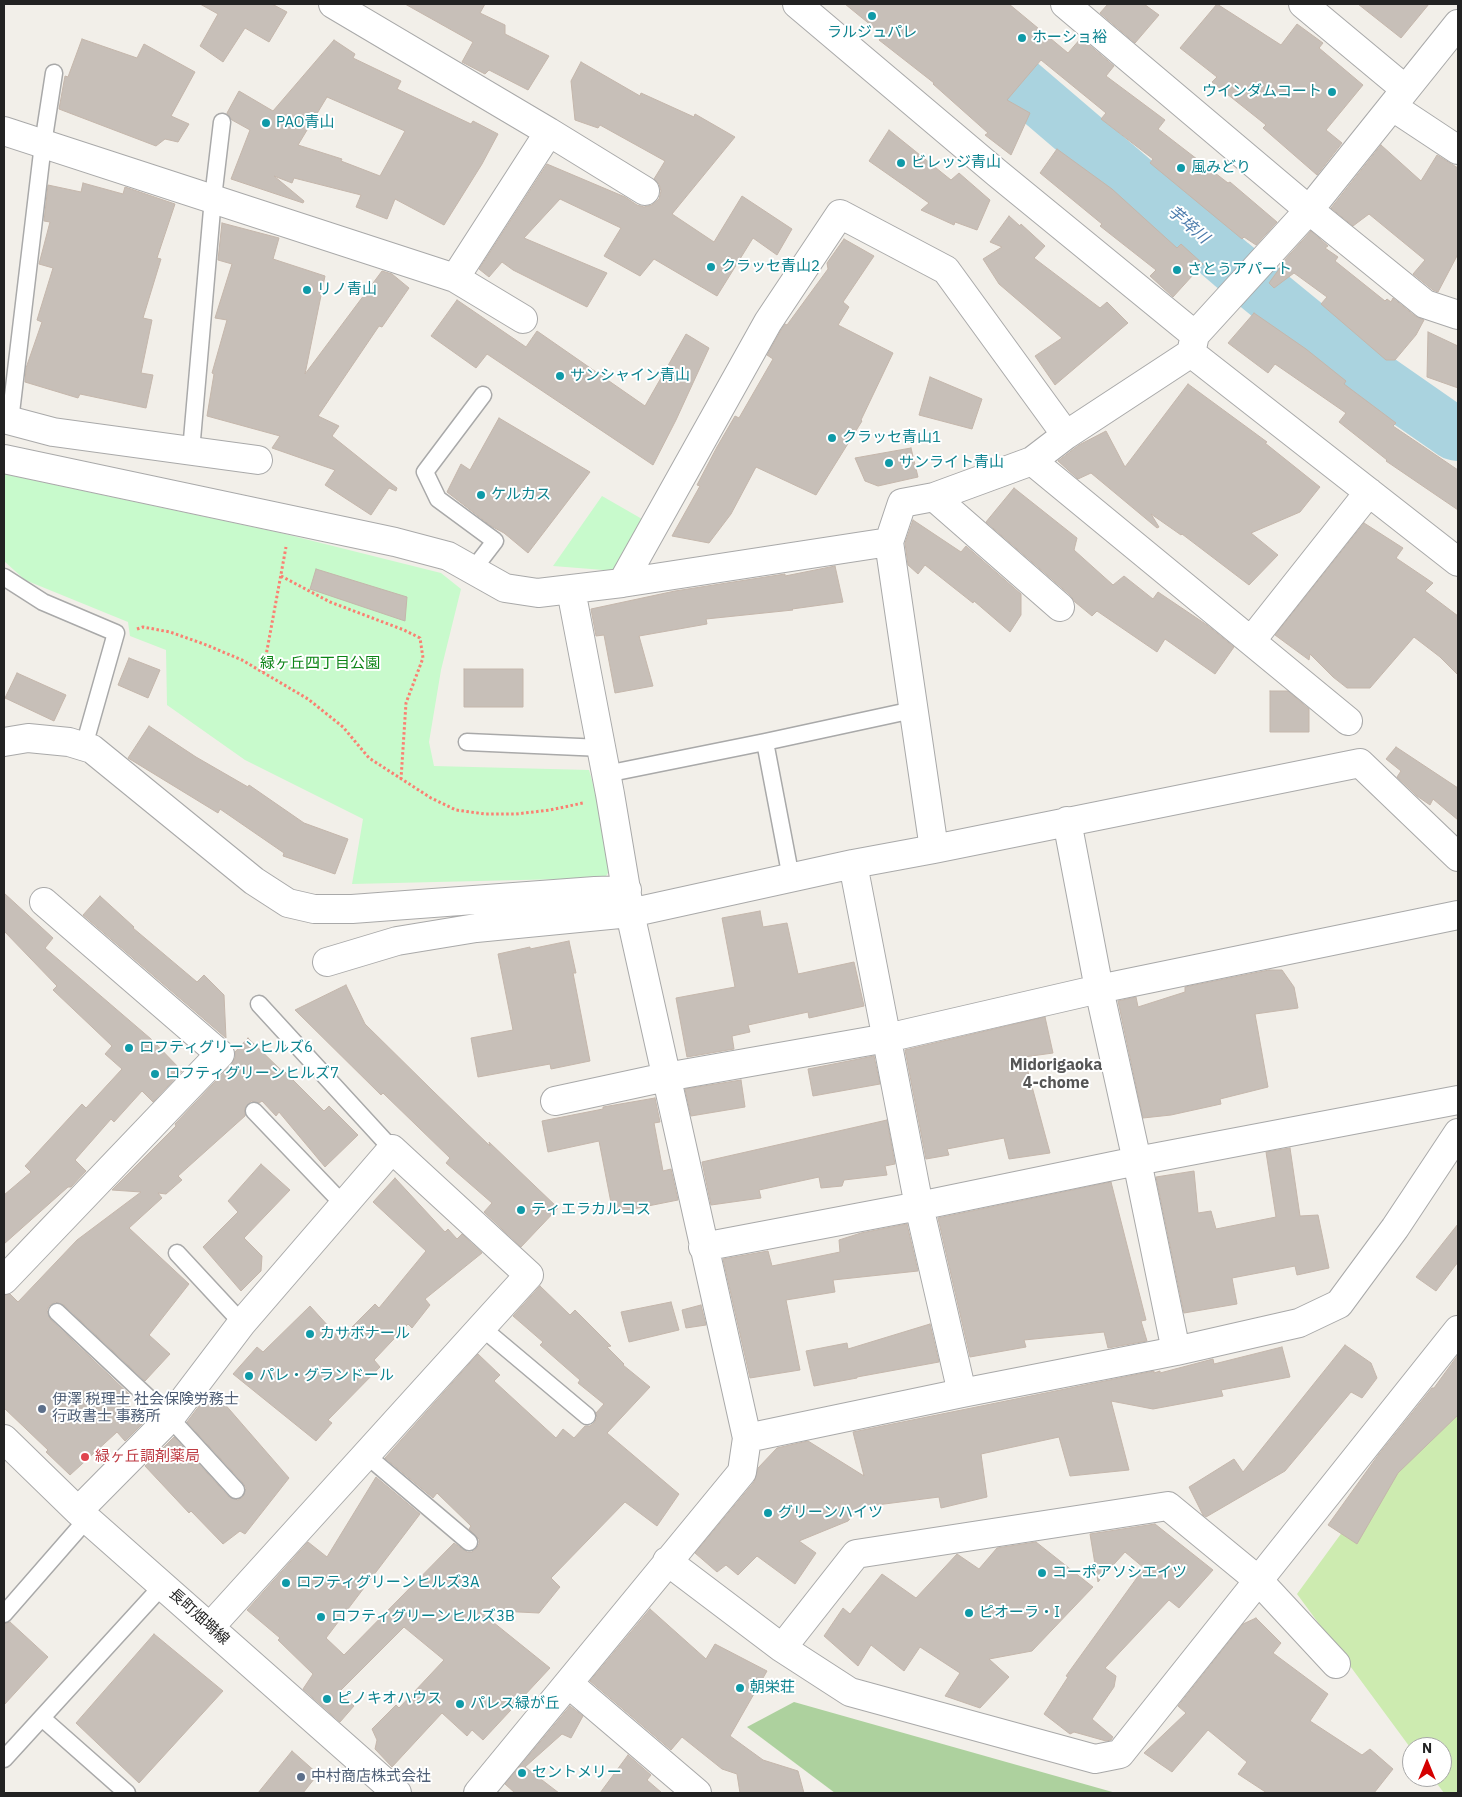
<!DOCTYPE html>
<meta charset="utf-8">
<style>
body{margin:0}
#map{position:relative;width:1462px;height:1797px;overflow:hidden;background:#f2efe9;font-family:"IBM Plex Sans",sans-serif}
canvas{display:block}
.frame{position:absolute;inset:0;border:5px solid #222;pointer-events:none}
.north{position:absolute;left:1402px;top:1737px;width:50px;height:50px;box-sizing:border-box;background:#fff;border:1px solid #a7a7a7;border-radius:50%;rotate:0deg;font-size:14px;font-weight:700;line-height:20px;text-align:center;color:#222}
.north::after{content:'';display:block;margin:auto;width:18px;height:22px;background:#d40000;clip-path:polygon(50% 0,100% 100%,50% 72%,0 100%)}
</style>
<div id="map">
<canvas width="1462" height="1797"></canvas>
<div class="frame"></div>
<div class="north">N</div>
</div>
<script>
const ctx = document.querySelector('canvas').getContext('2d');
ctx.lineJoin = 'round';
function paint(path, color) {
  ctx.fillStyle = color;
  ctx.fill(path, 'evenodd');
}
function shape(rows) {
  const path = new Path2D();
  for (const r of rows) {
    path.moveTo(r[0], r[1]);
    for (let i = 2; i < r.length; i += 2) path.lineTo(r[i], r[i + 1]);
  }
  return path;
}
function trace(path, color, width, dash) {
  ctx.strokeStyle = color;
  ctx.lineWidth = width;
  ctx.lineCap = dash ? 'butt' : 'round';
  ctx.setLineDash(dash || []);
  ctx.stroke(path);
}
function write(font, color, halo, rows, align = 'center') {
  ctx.font = font + ' "IBM Plex Sans","Noto Sans JP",sans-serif';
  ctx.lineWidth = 4;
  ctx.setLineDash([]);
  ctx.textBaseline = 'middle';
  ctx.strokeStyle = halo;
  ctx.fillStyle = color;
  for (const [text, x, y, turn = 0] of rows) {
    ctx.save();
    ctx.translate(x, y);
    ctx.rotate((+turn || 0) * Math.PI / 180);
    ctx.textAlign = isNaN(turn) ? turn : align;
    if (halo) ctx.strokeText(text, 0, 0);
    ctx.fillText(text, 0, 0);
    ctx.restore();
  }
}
const grass = shape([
 [1458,1401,1458,1793,1444,1793,1432,1777,1442,1777,1442,1747,1412,1747,1412,1750,1297,1594,1408,1442]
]);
const forest = shape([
 [794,1702,1116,1793,835,1793,747,1727]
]);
const park = shape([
 [4,474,281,533,441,573,461,589,441,670,429,742,434,766,589,770,604,822,613,864,605,878,352,884,363,819,245,760,167,705,166,650,130,636,128,622,25,580,4,561],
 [602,496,642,519,616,571,553,566]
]);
const river = shape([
 [927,4,1231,264,1346,358,1454,433,1458,434]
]);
const building = shape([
 [200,4,272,4,287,12,269,42,245,28,223,62,200,46,218,14,200,4],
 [405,4,485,4,480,13,505,25,505,34,549,56,528,90,489,70,485,74,462,62,473,42,405,4],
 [845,4,1009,4,1068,53,1081,38,1114,66,1106,76,1165,120,1158,129,1228,183,1230,182,1277,222,1256,245,1244,237,1242,239,1150,163,1153,159,1101,119,1106,113,1041,60,1007,100,1030,113,1011,155,985,135,988,133,933,84,934,83,879,40,883,35,845,4],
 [1108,4,1144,4,1159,15,1135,43,1100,13,1108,4],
 [1217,4,1281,45,1297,24,1323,43,1319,48,1363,85,1326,130,1342,143,1317,175,1263,128,1266,125,1212,82,1217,77,1180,48,1217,4],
 [1358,4,1429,4,1401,38,1358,4],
 [82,39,137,58,144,44,195,72,171,116,189,124,178,142,165,139,156,146,59,109,65,76,68,77,82,39],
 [334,40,355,54,353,58,401,81,397,89,471,124,473,121,498,134,482,164,444,225,395,199,387,219,356,207,361,195,294,178,292,183,274,176,304,201,303,203,231,179,250,130,232,120,227,113,239,91,273,111,334,40],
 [327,97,405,131,380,176,341,161,342,159,298,145,327,97],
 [581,62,640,96,641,93,694,117,695,114,735,137,672,214,714,242,742,196,792,229,777,255,753,238,717,296,654,259,640,276,604,256,621,228,560,199,524,238,607,273,587,307,513,270,502,262,489,277,479,269,547,164,625,197,637,205,644,207,652,205,659,199,661,191,659,184,654,179,665,161,600,125,598,128,575,120,571,81,581,62],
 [889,130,951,180,959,173,990,200,977,230,955,222,954,225,921,210,929,203,869,161,889,130],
 [1381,145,1421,181,1437,155,1458,168,1458,254,1438,292,1433,290,1413,274,1425,260,1369,214,1353,226,1331,208,1381,145],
 [1057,149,1112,189,1177,248,1181,244,1203,264,1173,297,1150,276,1156,270,1100,226,1102,224,1040,173,1057,149],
 [83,183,123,194,125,187,175,204,157,258,161,259,143,318,152,320,141,373,153,375,146,408,80,394,78,398,25,382,26,368,42,322,37,320,53,268,39,264,50,222,44,221,48,185,81,192,83,183],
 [1009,216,1020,226,1021,224,1045,246,1034,258,1100,308,1107,302,1128,323,1055,385,1035,356,1062,338,999,284,983,259,1002,247,990,242,1009,216],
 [222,223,279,238,273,259,325,276,305,374,382,271,392,274,409,288,382,327,379,326,318,416,339,426,332,436,397,488,396,491,389,488,371,515,325,485,335,470,272,448,280,436,207,416,214,374,212,373,227,320,215,318,232,264,218,260,222,223],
 [1311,231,1328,246,1325,248,1338,257,1335,261,1385,301,1387,299,1391,302,1393,298,1415,316,1424,320,1416,335,1395,360,1386,360,1321,304,1327,297,1294,273,1274,288,1269,283,1282,265,1281,264,1311,231],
 [844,239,874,256,843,302,849,307,838,325,893,353,861,420,862,421,816,495,756,467,731,514,709,543,672,536,700,486,697,485,717,447,735,416,739,418,773,359,767,355,781,330,785,324,787,325,828,269,827,263,844,239],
 [457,300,526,347,537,331,645,406,686,334,709,348,676,420,653,465,487,354,476,368,431,336,457,300],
 [1254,313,1306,349,1346,381,1344,384,1396,423,1393,426,1458,470,1458,510,1386,461,1387,460,1339,422,1346,413,1275,364,1268,373,1228,343,1254,313],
 [1428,332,1458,346,1458,388,1427,377,1428,332],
 [930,377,982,399,972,429,919,415,930,377],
 [1188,384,1267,442,1265,443,1320,487,1300,512,1251,533,1278,555,1249,585,1182,534,1181,535,1151,514,1159,527,1157,528,1091,473,1078,479,1058,461,1079,445,1106,431,1125,467,1188,384],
 [499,418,590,472,528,553,504,533,491,526,447,492,461,464,470,470,499,418],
 [911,448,918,477,878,486,865,481,855,458,911,448],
 [1014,488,1077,538,1074,550,1113,585,1124,576,1153,599,1158,592,1207,625,1234,647,1215,674,1165,639,1157,652,1097,611,1092,616,1075,602,1070,595,986,522,1014,488],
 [913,520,961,552,966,546,1021,594,1021,615,1010,632,974,601,973,603,925,565,918,574,908,565,905,543,913,520],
 [1364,523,1403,548,1396,558,1433,583,1425,591,1458,616,1458,675,1440,657,1414,637,1370,688,1347,688,1333,677,1310,654,1309,660,1275,635,1364,523],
 [835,566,843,602,792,609,793,610,706,619,707,624,639,636,653,686,615,693,604,635,596,636,591,609,675,591,785,574,785,576,835,566],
 [316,569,407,597,405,621,310,589,316,569],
 [129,658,160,670,148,698,118,685,129,658],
 [464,669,523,669,523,707,464,707,464,669],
 [17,673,66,695,54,721,5,698,17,673],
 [1270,691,1288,691,1309,709,1309,732,1270,732,1270,691],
 [149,726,196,757,248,787,249,785,304,823,348,839,335,874,283,856,284,853,220,809,218,813,128,758,149,726],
 [1396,747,1458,788,1458,820,1433,799,1430,805,1417,796,1397,777,1401,771,1386,759,1396,747],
 [4,893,53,938,45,948,151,1039,182,1071,153,1102,142,1091,114,1122,111,1119,75,1160,86,1171,71,1187,68,1187,4,1244,4,1195,31,1172,25,1166,82,1104,86,1108,122,1069,105,1054,112,1046,53,990,57,986,4,931,4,893],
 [100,896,134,927,133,928,197,982,204,975,224,995,226,1038,83,915,100,896],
 [760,911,763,927,787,923,798,974,854,962,864,1006,809,1018,808,1012,748,1025,750,1032,732,1036,734,1049,687,1057,676,998,735,987,722,918,760,911],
 [569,941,576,973,573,973,590,1061,551,1069,550,1064,478,1077,471,1038,513,1030,498,954,530,947,530,949,569,941],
 [1269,970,1282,970,1294,987,1298,1008,1255,1014,1268,1087,1220,1099,1221,1104,1171,1115,1143,1118,1118,1001,1136,997,1138,1007,1185,992,1185,987,1269,970],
 [346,985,365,1024,434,1092,490,1146,489,1142,558,1208,521,1247,484,1212,492,1203,446,1163,450,1158,383,1093,381,1095,295,1010,346,985],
 [1045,1017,1053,1053,1024,1057,1050,1153,1009,1159,1004,1138,947,1149,949,1155,926,1159,905,1050,1045,1017],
 [248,1038,284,1073,285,1072,324,1111,329,1106,358,1135,325,1167,279,1112,276,1116,262,1101,259,1103,251,1101,245,1108,245,1116,178,1176,182,1180,166,1194,158,1193,162,1198,129,1228,189,1284,149,1335,170,1354,145,1381,64,1305,55,1302,49,1306,47,1310,50,1319,131,1396,125,1402,145,1421,125,1441,117,1432,70,1475,46,1452,48,1450,4,1408,4,1295,10,1294,18,1302,77,1240,141,1192,112,1190,176,1126,175,1124,231,1065,235,1058,235,1052,248,1038],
 [874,1056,880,1084,813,1096,808,1069,874,1056],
 [741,1080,745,1107,691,1116,685,1089,741,1080],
 [655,1098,660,1122,654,1123,663,1171,671,1169,678,1200,613,1213,599,1141,548,1152,542,1121,603,1109,603,1107,655,1098],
 [887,1120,895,1164,885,1166,887,1175,844,1180,842,1186,821,1188,819,1177,759,1190,761,1198,711,1205,702,1162,887,1120],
 [1290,1148,1300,1216,1318,1215,1329,1268,1297,1275,1295,1266,1232,1278,1237,1304,1184,1313,1156,1177,1194,1171,1198,1213,1211,1211,1216,1229,1276,1217,1266,1152,1290,1148],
 [261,1164,290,1190,244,1238,262,1256,261,1271,241,1291,203,1247,238,1212,228,1201,261,1164],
 [395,1178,445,1232,448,1229,457,1239,462,1234,482,1253,425,1299,430,1305,412,1328,408,1324,374,1360,380,1367,328,1420,332,1423,316,1441,233,1374,257,1347,263,1352,310,1306,340,1339,375,1304,379,1308,426,1251,373,1202,395,1178],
 [1111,1182,1146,1320,1141,1321,1147,1341,1108,1348,1104,1332,1024,1340,1026,1347,970,1357,938,1218,1111,1182],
 [907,1224,918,1271,833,1280,835,1292,786,1300,800,1370,750,1378,723,1259,768,1251,772,1266,840,1252,839,1240,861,1233,907,1224],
 [1458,1224,1458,1262,1436,1291,1416,1277,1458,1224],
 [540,1286,570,1315,575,1310,611,1346,607,1347,624,1364,623,1365,650,1387,607,1433,679,1494,657,1526,625,1502,551,1578,560,1587,539,1613,478,1610,550,1668,483,1740,472,1730,467,1736,442,1713,392,1767,375,1749,377,1740,372,1729,396,1705,399,1708,444,1660,404,1627,338,1693,354,1706,340,1722,303,1689,313,1674,278,1640,280,1638,247,1610,308,1542,327,1557,376,1477,420,1514,326,1638,344,1655,454,1543,467,1552,472,1552,476,1549,479,1544,479,1539,469,1529,471,1526,437,1493,433,1498,385,1458,478,1354,500,1375,494,1381,556,1438,563,1429,574,1438,585,1426,590,1426,594,1423,597,1418,596,1413,604,1404,578,1383,580,1380,540,1345,543,1342,513,1316,540,1286],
 [671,1302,679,1330,629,1342,621,1312,671,1302],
 [701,1305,706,1325,686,1328,682,1310,701,1305],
 [930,1324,939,1362,857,1377,857,1378,814,1386,806,1351,847,1343,848,1349,930,1324],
 [1345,1345,1371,1363,1377,1378,1362,1398,1351,1392,1285,1471,1206,1517,1203,1515,1189,1487,1234,1459,1243,1472,1345,1345],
 [1282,1347,1290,1377,1221,1390,1223,1396,1153,1409,1111,1401,1129,1470,1070,1476,1059,1437,981,1454,987,1497,941,1508,939,1497,861,1507,848,1521,799,1541,816,1553,795,1584,757,1556,738,1575,726,1565,717,1572,695,1553,754,1482,758,1468,777,1448,808,1441,864,1476,853,1432,1154,1371,1154,1373,1160,1371,1160,1373,1213,1359,1214,1364,1282,1347],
 [1458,1355,1458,1415,1398,1473,1357,1544,1328,1525,1379,1454,1432,1388,1434,1388,1458,1355],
 [209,1393,213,1397,216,1394,289,1478,245,1534,240,1531,223,1544,191,1511,189,1513,145,1466,174,1437,229,1497,238,1500,243,1497,246,1488,243,1483,187,1422,209,1393],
 [1155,1524,1213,1570,1179,1608,1169,1600,1105,1668,1116,1676,1114,1687,1092,1719,1113,1737,1111,1740,1106,1741,1074,1732,1070,1734,1044,1714,1068,1677,1066,1676,1144,1568,1125,1552,1098,1582,1090,1534,1155,1524],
 [1036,1542,1093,1587,1032,1651,989,1659,1009,1677,980,1708,945,1696,960,1673,920,1647,904,1671,871,1645,858,1666,824,1636,843,1608,850,1614,882,1574,916,1598,957,1554,979,1569,997,1548,1036,1542],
 [650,1609,706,1659,715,1644,767,1671,730,1736,763,1760,798,1771,804,1793,740,1793,737,1774,722,1769,682,1737,671,1750,590,1681,650,1609],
 [1256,1618,1281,1643,1273,1653,1328,1694,1310,1721,1362,1755,1370,1749,1393,1769,1374,1793,1267,1793,1238,1774,1247,1762,1208,1730,1172,1772,1144,1753,1186,1713,1178,1706,1243,1624,1256,1618],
 [10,1622,48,1657,4,1705,4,1624,10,1622],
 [154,1634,223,1691,139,1783,76,1723,154,1634],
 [570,1706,583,1716,571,1738,562,1734,525,1767,559,1793,515,1793,505,1784,570,1706],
 [292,1751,318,1774,303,1793,258,1793,292,1751],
 [628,1755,651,1775,647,1780,662,1793,600,1793,628,1755]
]);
const path = shape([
 [281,576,330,602,404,630,420,638,423,658,406,703,401,779],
 [137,629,143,627,170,632,204,644,242,660,308,699,343,727,369,758,431,798,456,810,485,814,516,814,550,810,583,803],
 [263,672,286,547]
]);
const lane = shape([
 [10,421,43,144,54,73],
 [191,451,213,198,222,122],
 [472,571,495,541,438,499,425,472,483,395],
 [4,577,43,602,116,633,84,746],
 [467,742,602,748],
 [765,742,791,878],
 [606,774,765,742,913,710],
 [259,1004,392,1149],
 [254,1111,344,1205],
 [177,1253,242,1323],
 [57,1312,170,1418,236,1490],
 [481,1327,587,1416],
 [365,1454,469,1542],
 [4,1614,87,1519],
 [42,1718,127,1793],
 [4,1759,163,1585]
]);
const street = shape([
 [797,4,997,173,1195,335],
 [1065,4,1309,210,1425,304,1458,315],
 [1303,4,1405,89],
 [1393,107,1458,150],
 [4,131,455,278,549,132,333,4],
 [549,132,645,191],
 [455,278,523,319],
 [1191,353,1458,562],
 [4,419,53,432,258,460],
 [4,459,395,542,448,556,505,588,538,593,622,583,889,542],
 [1032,461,1348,721],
 [934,497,1060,607],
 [622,583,768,322,840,214,946,270,1066,435],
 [1251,641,1369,492],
 [4,742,28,738,69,742,92,749,254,881,288,903,314,909,352,909,595,891,627,890],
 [1067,821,1099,989,1137,1161,1176,1351],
 [934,849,889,542,902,503,934,497,1032,461,1066,435,1191,353,1195,335,1309,210,1458,24],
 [853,864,919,1206,962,1393],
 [327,962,397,941,476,928,630,913,853,864,934,849,1360,763,1458,857],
 [555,1101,666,1077,887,1038,1099,989,1458,915],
 [703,1247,919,1206,1137,1161,1458,1100],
 [4,1280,220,1054,44,902],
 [747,1438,962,1393,1176,1351,1299,1323,1339,1304,1395,1228,1458,1133],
 [4,1439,78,1511,397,1793],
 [78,1511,170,1418,242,1323,392,1149,529,1275,210,1627],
 [667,1561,782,1648,850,1692,1095,1759,1120,1754,1458,1330],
 [782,1648,856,1554,1168,1506,1258,1580,1336,1664],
 [569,1684,697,1793],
 [478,1793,742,1472,747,1438,630,913,610,794,571,590]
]);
const markers = [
 [872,16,5,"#0f9aa8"],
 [1022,38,5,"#0f9aa8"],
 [1332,92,5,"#0f9aa8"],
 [266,123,5,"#0f9aa8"],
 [901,163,5,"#0f9aa8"],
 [1181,168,5,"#0f9aa8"],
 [711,267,5,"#0f9aa8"],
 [1177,270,5,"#0f9aa8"],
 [307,290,5,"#0f9aa8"],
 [560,376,5,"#0f9aa8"],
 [832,438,5,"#0f9aa8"],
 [889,463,5,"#0f9aa8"],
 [481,495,5,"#0f9aa8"],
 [129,1048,5,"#0f9aa8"],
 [155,1074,5,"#0f9aa8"],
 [521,1210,5,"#0f9aa8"],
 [310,1334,5,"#0f9aa8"],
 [249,1376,5,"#0f9aa8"],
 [42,1409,5,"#5c6f8a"],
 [85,1457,5,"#e0444e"],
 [768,1513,5,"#0f9aa8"],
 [1042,1573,5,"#0f9aa8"],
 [286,1583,5,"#0f9aa8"],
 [969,1613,5,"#0f9aa8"],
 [321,1617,5,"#0f9aa8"],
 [740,1688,5,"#0f9aa8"],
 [327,1699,5,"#0f9aa8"],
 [460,1704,5,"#0f9aa8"],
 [522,1773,5,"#0f9aa8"],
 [301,1777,5,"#5c6f8a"]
];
const cultureNames = [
 ["ラルジュパレ",872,33,"center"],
 ["ホーショ裕",1032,38],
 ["ウインダムコート",1322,92,"right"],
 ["PAO青山",276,123],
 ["ビレッジ青山",911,163],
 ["風みどり",1191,168],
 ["クラッセ青山2",721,267],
 ["さとうアパート",1187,270],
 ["リノ青山",317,290],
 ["サンシャイン青山",570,376],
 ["クラッセ青山1",842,438],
 ["サンライト青山",899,463],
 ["ケルカス",491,495],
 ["ロフティグリーンヒルズ6",139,1048],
 ["ロフティグリーンヒルズ7",165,1074],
 ["ティエラカルコス",531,1210],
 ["カサボナール",320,1334],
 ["パレ・グランドール",259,1376],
 ["グリーンハイツ",778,1513],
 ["コーポアソシエイツ",1052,1573],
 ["ロフティグリーンヒルズ3A",296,1583],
 ["ピオーラ・I",979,1613],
 ["ロフティグリーンヒルズ3B",331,1617],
 ["朝栄荘",750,1688],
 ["ピノキオハウス",337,1699],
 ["パレス緑が丘",470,1704],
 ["セントメリー",532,1773]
];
const parkNames = [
 ["緑ヶ丘四丁目公園",320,664]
];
const serviceNames = [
 ["伊澤 税理士 社会保険労務士",52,1400],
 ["行政書士 事務所",52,1417],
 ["中村商店株式会社",311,1777]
];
const healthNames = [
 ["緑ヶ丘調剤薬局",95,1457]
];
const streetNames = [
 ["長町畑塒線",199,1617,42]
];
const waterNames = [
 ["芋埣川",1188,225,40]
];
const neighbourhoodNames = [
 ["Midorigaoka",1056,1065],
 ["4-chome",1056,1083]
];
paint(grass, '#cdebb0');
paint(forest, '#add19e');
paint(park, '#c8facc');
trace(river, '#aad3df', 54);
paint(building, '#c7bfb8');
trace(building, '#c4b6ab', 1);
trace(lane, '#a9a9a9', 19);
trace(street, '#a9a9a9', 30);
trace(path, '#fa8072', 3, [2.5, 2.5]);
trace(lane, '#fff', 16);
trace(street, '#fff', 28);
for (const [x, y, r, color] of markers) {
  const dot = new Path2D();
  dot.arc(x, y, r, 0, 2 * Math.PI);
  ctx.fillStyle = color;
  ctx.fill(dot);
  trace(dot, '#fff', 2);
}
write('15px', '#0d838f', '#fff', cultureNames, 'left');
write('15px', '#0c8416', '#fff', parkNames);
write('15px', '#4e5e75', '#fff', serviceNames, 'left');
write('15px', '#be3a42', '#fff', healthNames, 'left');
write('15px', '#222', '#fff', streetNames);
write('italic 16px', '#4a7aab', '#fff', waterNames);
write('bold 16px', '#555', '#fff', neighbourhoodNames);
</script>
